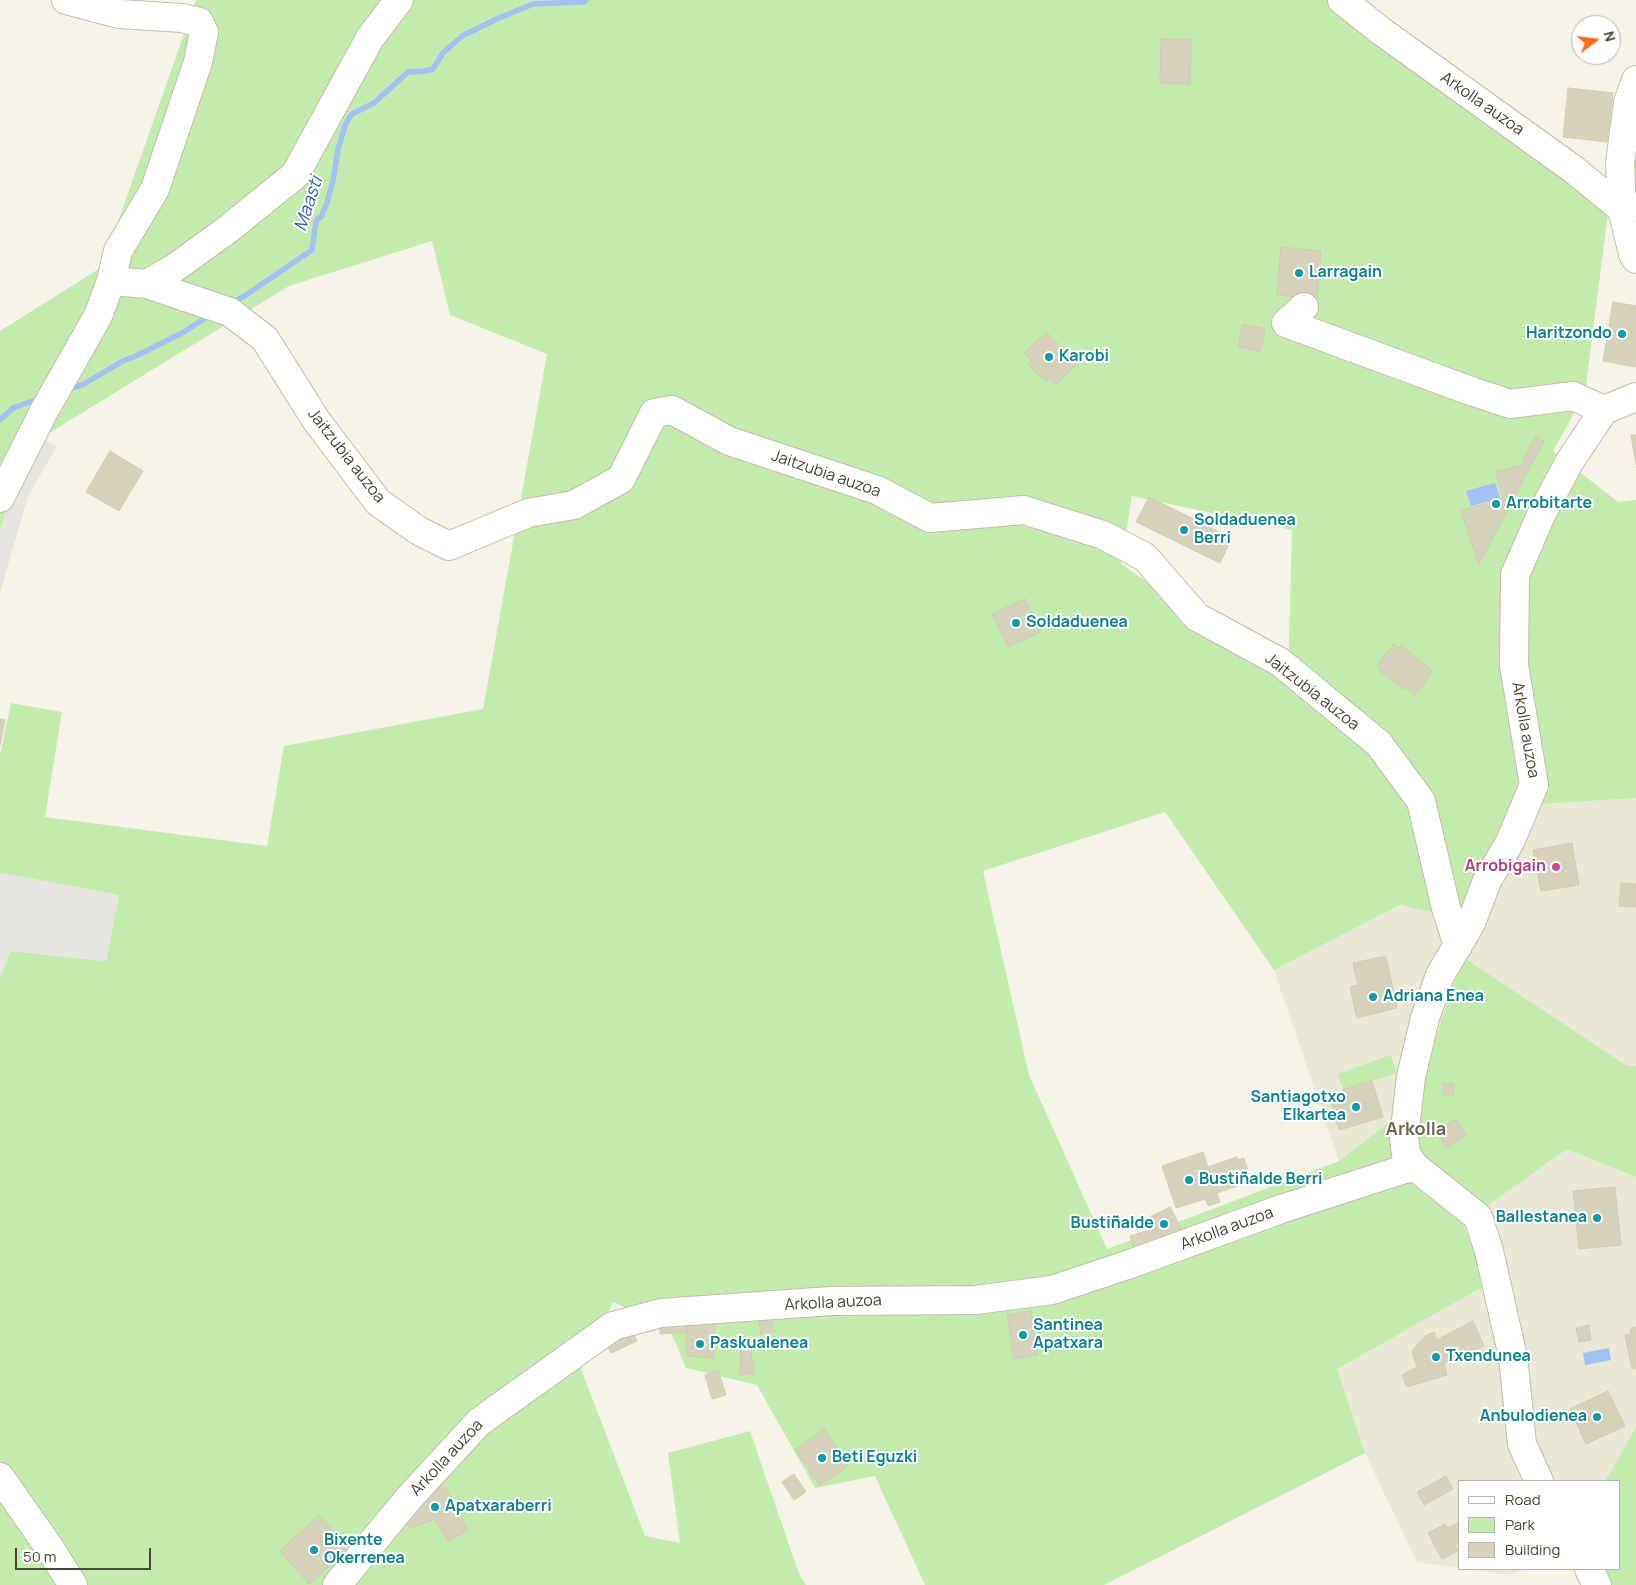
<!DOCTYPE html>
<meta charset="utf-8">
<style>
body{margin:0}
#map{position:relative;width:1636px;height:1585px;overflow:hidden;background:#f5f3e8;font-family:Manrope,sans-serif}
canvas{display:block}
.legend{position:absolute;left:1458px;top:1480px;width:162px;height:90px;box-sizing:border-box;background:#fff;border:1px solid #b6b5af;margin:0;padding:6px 9px;list-style:none;font-size:15px;color:#484536}
.legend li{display:flex;align-items:center;gap:10px;height:25px}
.legend b{width:25px;border:1px solid #b6b5af}
.north{position:absolute;left:1571px;top:15px;width:50px;height:50px;box-sizing:border-box;background:#fff;border:1px solid #b6b5af;border-radius:50%;rotate:75deg;font-size:14px;font-weight:700;line-height:20px;text-align:center;color:#484536}
.north::after{content:'';display:block;margin:auto;width:18px;height:22px;background:#ff6a14;clip-path:polygon(50% 0,100% 100%,50% 72%,0 100%)}
.scale{position:absolute;left:15px;top:1548px;width:136px;height:22px;box-sizing:border-box;border:2px solid #484536;border-top:0;padding-left:6px;font-size:15px;line-height:18px;white-space:nowrap;color:#484536;-webkit-text-stroke:4px #fff;paint-order:stroke}
</style>
<div id="map">
<canvas width="1636" height="1585"></canvas>
<ul class="legend">
<li><b style="height:6px;background:#fff"></b>Road</li>
<li><b style="height:14px;background:#c3ebae"></b>Park</li>
<li><b style="height:14px;background:#d7d2bc"></b>Building</li>
</ul>
<div class="north">N</div>
<div class="scale">50 m</div>
</div>
<script>
const ctx = document.querySelector('canvas').getContext('2d');
ctx.lineJoin = 'round';
function paint(path, color) {
  ctx.fillStyle = color;
  ctx.fill(path, 'evenodd');
}
function shape(rows) {
  const path = new Path2D();
  for (const r of rows) {
    path.moveTo(r[0], r[1]);
    for (let i = 2; i < r.length; i += 2) path.lineTo(r[i], r[i + 1]);
  }
  return path;
}
function trace(path, color, width, dash) {
  ctx.strokeStyle = color;
  ctx.lineWidth = width;
  ctx.lineCap = dash ? 'butt' : 'round';
  ctx.setLineDash(dash || []);
  ctx.stroke(path);
}
function write(font, color, halo, rows, align = 'center') {
  ctx.font = font + ' Manrope,sans-serif';
  ctx.lineWidth = 4;
  ctx.setLineDash([]);
  ctx.textBaseline = 'middle';
  ctx.strokeStyle = halo;
  ctx.fillStyle = color;
  for (const [text, x, y, turn = 0] of rows) {
    ctx.save();
    ctx.translate(x, y);
    ctx.rotate((+turn || 0) * Math.PI / 180);
    ctx.textAlign = isNaN(turn) ? turn : align;
    if (halo) ctx.strokeText(text, 0, 0);
    ctx.fillText(text, 0, 0);
    ctx.restore();
  }
}
const residential = shape([
 [1636,798,1636,1066,1628,1066,1413,1104,1339,1161,1274,970,1400,905,1468,919,1528,805],
 [1567,1149,1636,1177,1636,1427,1605,1481,1460,1481,1460,1568,1417,1562,1365,1453,1336,1369,1486,1285,1462,1223],
 [1465,1569,1523,1569,1511,1575]
]);
const green = shape([
 [196,0,1345,0,1609,198,1636,117,1636,197,1610,198,1585,393,1553,451,1618,502,1636,500,1636,798,1528,805,1468,920,1400,905,1274,970,1165,812,983,871,1029,1075,1107,1249,1339,1161,1413,1104,1463,957,1627,1066,1636,1066,1636,1177,1567,1149,1463,1223,1486,1285,1337,1369,1365,1453,1104,1585,925,1585,875,1476,815,1488,757,1385,686,1368,668,1325,613,1302,581,1369,645,1536,680,1543,668,1453,750,1431,799,1574,806,1585,0,1585,0,978,10,951,106,961,119,895,0,873,0,755,11,703,62,712,45,817,267,846,284,746,483,709,547,354,450,315,432,241,289,286,41,438,11,493,0,532,0,331,102,267],
 [1132,496,1292,530,1288,678,1121,564],
 [1391,1055,1396,1073,1344,1090,1337,1074],
 [1636,1427,1636,1585,1586,1585,1578,1569,1620,1569,1620,1481,1605,1481]
]);
const parking = shape([
 [41,438,57,446,28,496,0,593,0,532,11,493],
 [0,873,119,895,106,961,10,951,0,978]
]);
const water = shape([
 [1495,483,1500,498,1471,506,1466,491],
 [1609,1348,1611,1360,1585,1365,1583,1353]
]);
const stream = shape([
 [232,303,246,295,312,250,316,223,317,219,321,217,327,203,333,181,338,150,345,125,352,114,374,103,408,72,424,71,433,69,443,53,462,36,499,18,533,4,584,2,586,0],
 [66,389,82,385,123,361,138,355,184,332,210,315],
 [0,420,13,408,41,398]
]);
const building = shape([
 [1161,39,1191,39,1190,84,1160,83,1161,39],
 [1568,88,1613,93,1607,142,1563,137,1568,88],
 [1281,247,1321,251,1317,299,1277,295,1281,247],
 [1613,302,1636,306,1636,367,1603,361,1613,302],
 [1243,324,1265,329,1260,352,1238,346,1243,324],
 [1046,332,1077,363,1056,385,1049,378,1046,382,1028,364,1032,361,1024,353,1046,332],
 [1631,435,1636,435,1636,465,1631,435],
 [1536,436,1544,441,1479,564,1461,511,1503,498,1496,472,1524,464,1523,459,1536,436],
 [110,451,143,471,119,511,86,492,110,451],
 [1149,497,1232,538,1220,563,1136,522,1149,497],
 [1025,599,1040,632,1008,647,992,614,1025,599],
 [1394,644,1398,648,1401,645,1433,672,1415,695,1405,687,1403,689,1379,670,1381,668,1377,665,1394,644],
 [0,719,5,720,0,745,0,719],
 [1572,843,1579,885,1541,891,1533,850,1572,843],
 [1621,883,1636,884,1636,907,1619,906,1621,883],
 [1386,956,1397,1008,1357,1018,1350,987,1358,985,1353,963,1386,956],
 [1372,1081,1383,1117,1339,1130,1329,1096,1343,1092,1342,1090,1372,1081],
 [1443,1084,1454,1084,1453,1095,1443,1094,1443,1084],
 [1456,1119,1466,1136,1446,1148,1436,1130,1456,1119],
 [1203,1152,1220,1202,1208,1206,1205,1199,1176,1208,1162,1166,1203,1152],
 [1237,1157,1238,1160,1244,1158,1249,1174,1243,1176,1245,1183,1217,1193,1208,1167,1237,1157],
 [1615,1187,1621,1245,1579,1249,1573,1191,1615,1187],
 [1170,1207,1182,1230,1158,1243,1135,1250,1130,1236,1151,1229,1146,1219,1170,1207],
 [1031,1311,1038,1355,1014,1359,1007,1315,1031,1311],
 [771,1318,773,1331,761,1334,759,1321,771,1318],
 [687,1319,715,1320,714,1358,686,1356,687,1319],
 [687,1320,687,1332,660,1334,660,1321,687,1320],
 [1473,1321,1484,1346,1444,1363,1447,1375,1407,1387,1402,1375,1417,1367,1412,1351,1425,1336,1434,1332,1437,1340,1473,1321],
 [1589,1325,1591,1340,1579,1342,1576,1328,1589,1325],
 [1636,1327,1636,1368,1632,1369,1625,1335,1630,1334,1631,1328,1636,1327],
 [632,1330,637,1341,611,1353,606,1342,632,1330],
 [741,1343,752,1343,751,1361,754,1361,754,1374,740,1374,741,1343],
 [718,1370,726,1395,712,1399,705,1375,718,1370],
 [1608,1391,1625,1426,1586,1444,1570,1409,1608,1391],
 [824,1429,849,1465,820,1486,795,1450,824,1429],
 [794,1474,806,1492,794,1500,782,1482,794,1474],
 [1446,1476,1453,1489,1424,1505,1417,1492,1446,1476],
 [443,1484,468,1530,448,1542,435,1519,410,1528,405,1520,422,1495,443,1484],
 [319,1515,349,1549,309,1584,280,1551,319,1515],
 [1460,1522,1460,1543,1455,1545,1458,1551,1442,1559,1428,1533,1445,1524,1447,1528,1460,1522]
]);
const minor = shape([
 [1342,0,1381,31,1573,169,1622,209,1636,207],
 [1636,80,1628,102,1620,163,1622,209,1633,254,1636,259],
 [111,281,147,284,230,312,265,339,316,420,378,502,419,531,449,546,528,513,574,505,621,479,654,413,672,410,729,441,877,490,930,518,1024,510,1103,535,1145,557,1197,617,1280,662,1379,744,1421,801,1446,908,1458,946],
 [147,284,173,269,227,230,295,175,370,38,399,0],
 [1304,307,1286,323,1468,390,1510,404,1573,396,1604,410],
 [0,498,44,411,98,316,111,281,118,251,155,189,198,62,204,32,199,22,182,18,119,14,66,0],
 [0,1477,49,1547,73,1585],
 [1539,1481,1522,1444,1513,1357,1489,1251,1478,1217,1414,1166,1406,1154,1404,1137,1411,1077,1425,1018,1440,975,1471,923,1487,881,1510,842,1534,785,1514,665,1515,575,1541,515,1570,461,1604,410,1636,397],
 [1589,1569,1597,1585],
 [337,1585,409,1498,479,1422,613,1326,661,1313,831,1301,976,1300,1052,1290,1130,1264,1281,1209,1414,1166]
]);
const markers = [
 [1299,273,5,"#0f9aa8"],
 [1622,334,5,"#0f9aa8"],
 [1049,357,5,"#0f9aa8"],
 [1496,504,5,"#0f9aa8"],
 [1184,530,5,"#0f9aa8"],
 [1016,623,5,"#0f9aa8"],
 [1556,867,5,"#d1479c"],
 [1373,997,5,"#0f9aa8"],
 [1356,1107,5,"#0f9aa8"],
 [1189,1180,5,"#0f9aa8"],
 [1597,1218,5,"#0f9aa8"],
 [1164,1224,5,"#0f9aa8"],
 [1023,1335,5,"#0f9aa8"],
 [700,1344,5,"#0f9aa8"],
 [1436,1357,5,"#0f9aa8"],
 [1597,1417,5,"#0f9aa8"],
 [822,1458,5,"#0f9aa8"],
 [435,1507,5,"#0f9aa8"],
 [314,1550,5,"#0f9aa8"]
];
const streetNames = [
 ["Arkolla auzoa",1482,104,35],
 ["Jaitzubia auzoa",346,456,52],
 ["Jaitzubia auzoa",826,474,19],
 ["Jaitzubia auzoa",1312,692,38],
 ["Arkolla auzoa",1525,730,80],
 ["Arkolla auzoa",1227,1229,-20],
 ["Arkolla auzoa",833,1303,-3],
 ["Arkolla auzoa",447,1458,-47]
];
const cultureNames = [
 ["Larragain",1309,273],
 ["Haritzondo",1612,334,"right"],
 ["Karobi",1059,357],
 ["Arrobitarte",1506,504],
 ["Soldaduenea",1194,521],
 ["Berri",1194,539],
 ["Soldaduenea",1026,623],
 ["Adriana Enea",1383,997],
 ["Santiagotxo",1346,1098,"right"],
 ["Elkartea",1346,1116,"right"],
 ["Bustiñalde Berri",1199,1180],
 ["Ballestanea",1587,1218,"right"],
 ["Bustiñalde",1154,1224,"right"],
 ["Santinea",1033,1326],
 ["Apatxara",1033,1344],
 ["Paskualenea",710,1344],
 ["Txendunea",1446,1357],
 ["Anbulodienea",1587,1417,"right"],
 ["Beti Eguzki",832,1458],
 ["Apatxaraberri",445,1507],
 ["Bixente",324,1541],
 ["Okerrenea",324,1559]
];
const hotelNames = [
 ["Arrobigain",1546,867]
];
const waterNames = [
 ["Maasti",309,204,-72]
];
const neighbourhoodNames = [
 ["Arkolla",1416,1130]
];
paint(residential, '#e9e7d5');
paint(green, '#c3ebae');
paint(parking, '#e6e4e0');
paint(water, '#a1c0f4');
trace(stream, '#a1c0f4', 5.5);
paint(building, '#d7d2bc');
trace(building, '#d2ccaf', 1);
trace(minor, '#c1beaa', 30);
trace(minor, '#fff', 28);
for (const [x, y, r, color] of markers) {
  const dot = new Path2D();
  dot.arc(x, y, r, 0, 2 * Math.PI);
  ctx.fillStyle = color;
  ctx.fill(dot);
  trace(dot, '#fff', 2);
}
write('16px', '#484536', '#fff', streetNames);
write('bold 16px', '#0d838f', '#fff', cultureNames, 'left');
write('bold 16px', '#b23c85', '#fff', hotelNames, 'right');
write('italic 18px', '#295eba', '#fff', waterNames);
write('bold 18px', '#6c664d', '#fff', neighbourhoodNames);
</script>
